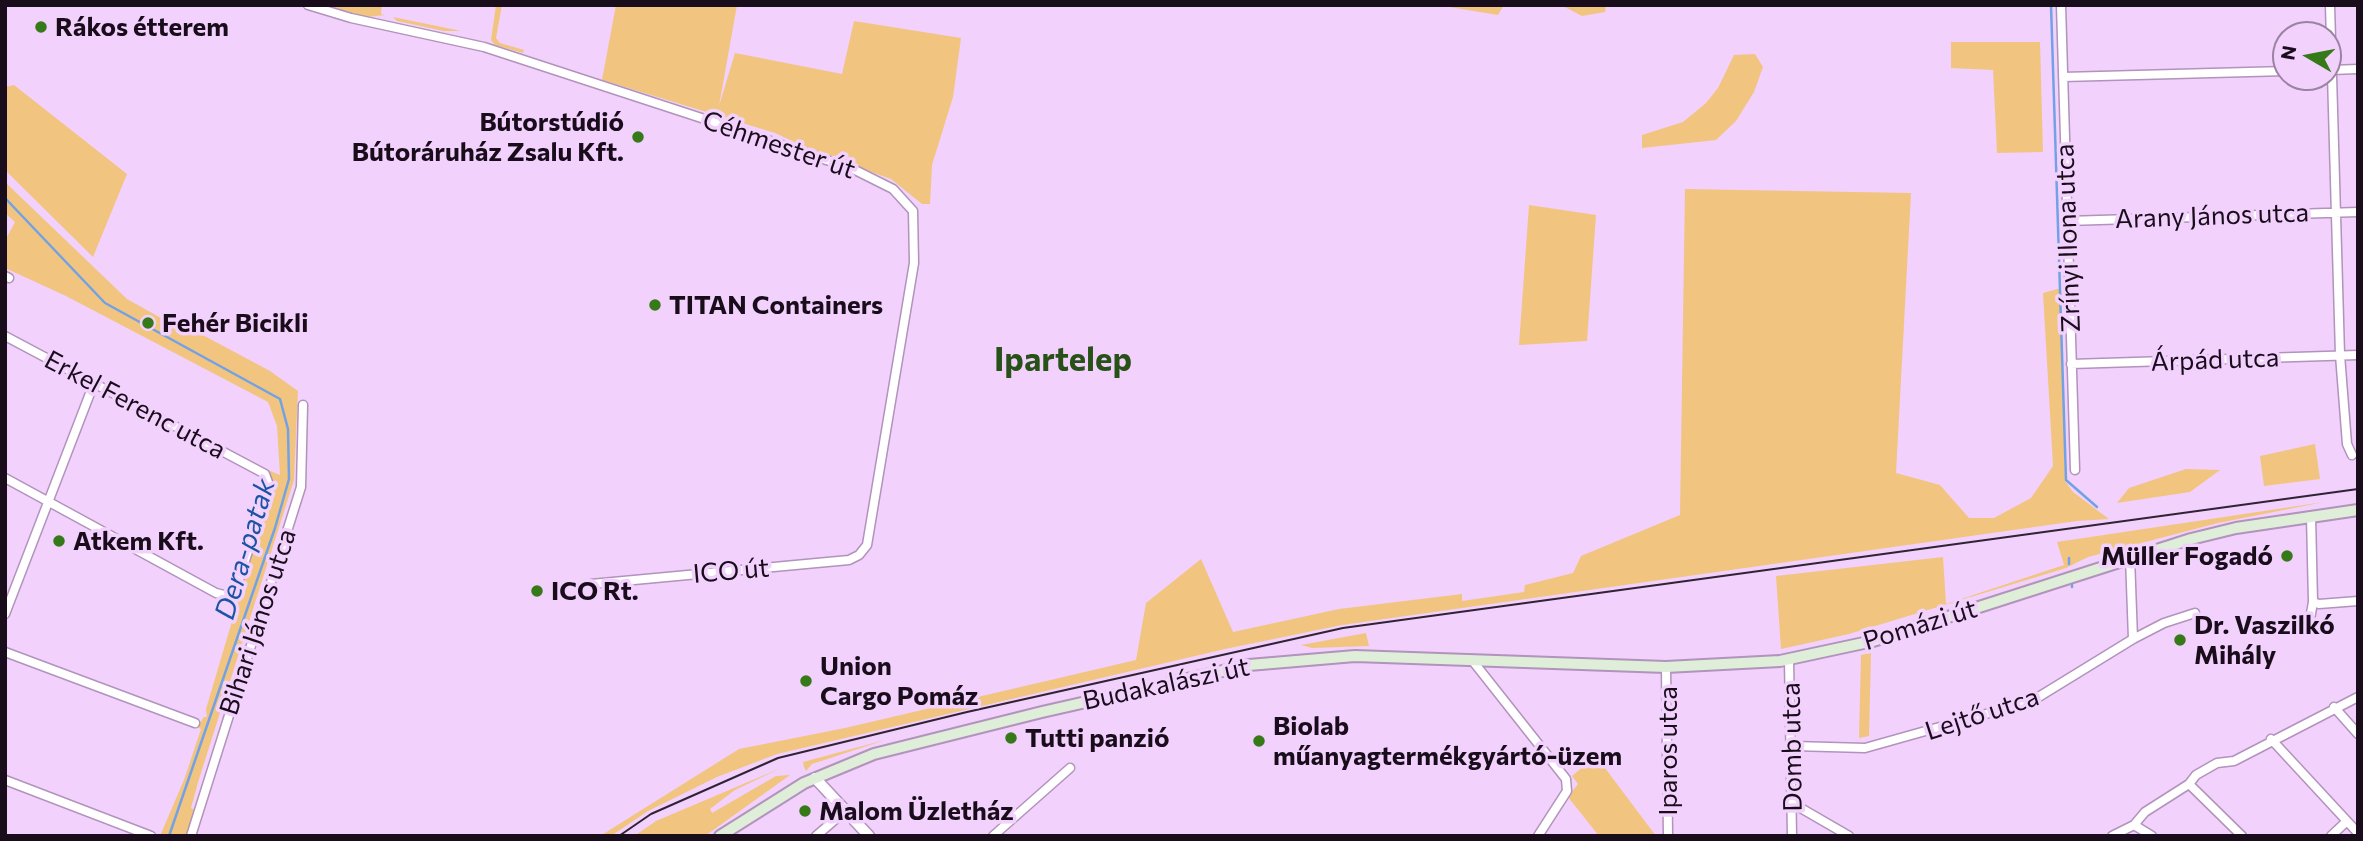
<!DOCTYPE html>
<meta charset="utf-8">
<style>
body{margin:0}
#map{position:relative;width:2363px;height:841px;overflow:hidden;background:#f2d1fc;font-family:Commissioner,sans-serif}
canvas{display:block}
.frame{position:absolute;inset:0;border:7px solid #190d1c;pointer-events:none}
.north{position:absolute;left:2272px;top:21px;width:70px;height:70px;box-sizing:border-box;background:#f2d1fc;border:2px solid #9b83a2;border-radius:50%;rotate:280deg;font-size:19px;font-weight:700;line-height:28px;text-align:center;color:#190d1c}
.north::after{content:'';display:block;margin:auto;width:24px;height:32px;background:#367919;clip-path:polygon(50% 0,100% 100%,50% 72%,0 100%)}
</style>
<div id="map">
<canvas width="2363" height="841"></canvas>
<div class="frame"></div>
<div class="north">N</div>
</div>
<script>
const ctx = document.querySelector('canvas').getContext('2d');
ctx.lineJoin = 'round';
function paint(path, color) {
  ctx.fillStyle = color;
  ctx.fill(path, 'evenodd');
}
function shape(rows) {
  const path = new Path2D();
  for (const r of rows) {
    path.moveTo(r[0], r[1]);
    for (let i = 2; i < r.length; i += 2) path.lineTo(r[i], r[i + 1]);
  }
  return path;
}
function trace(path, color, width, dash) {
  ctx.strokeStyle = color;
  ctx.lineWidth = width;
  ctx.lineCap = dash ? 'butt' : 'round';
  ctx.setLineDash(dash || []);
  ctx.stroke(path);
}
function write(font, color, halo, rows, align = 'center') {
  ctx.font = font + ' Commissioner,sans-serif';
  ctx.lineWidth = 7;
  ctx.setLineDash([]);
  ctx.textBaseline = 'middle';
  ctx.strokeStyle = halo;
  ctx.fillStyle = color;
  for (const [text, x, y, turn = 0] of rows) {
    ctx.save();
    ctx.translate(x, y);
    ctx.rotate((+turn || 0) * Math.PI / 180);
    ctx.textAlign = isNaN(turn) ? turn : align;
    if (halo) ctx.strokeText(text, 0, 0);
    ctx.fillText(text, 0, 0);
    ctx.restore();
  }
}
const green = shape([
 [322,5,382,5,381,14,385,15,367,17],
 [496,5,502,5,496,38,500,43,524,50,523,53,495,45,491,40],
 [616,5,737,5,719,106,735,53,842,74,854,21,961,38,953,97,932,165,930,204,922,204,891,179,818,153,775,133,602,80],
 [1437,5,1504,5,1498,15],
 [1561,5,1606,5,1605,12,1582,16],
 [393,17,461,31,444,31,397,21],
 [2040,42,2043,152,1997,153,1993,70,1951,68,1951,42],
 [1755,54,1763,67,1754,92,1736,121,1716,140,1642,148,1642,135,1683,122,1706,103,1718,88,1734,55],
 [14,85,127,174,93,257,5,170,5,87],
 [5,182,127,299,186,332,199,333,270,371,298,391,294,480,199,779,191,808,196,811,188,836,160,836,184,780,201,729,197,727,204,717,207,717,206,709,273,483,268,470,280,475,277,426,268,402,66,296,5,268,5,241,15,222,5,213],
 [1685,189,1911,193,1896,473,1940,485,1969,518,1994,518,2031,498,2053,466,2043,293,2061,288,2065,481,2073,492,2109,519,2077,521,1342,625,1225,649,777,754,717,777,648,811,611,836,600,836,739,749,845,728,1136,660,1146,603,1201,559,1233,632,1339,609,1462,594,1462,601,1524,592,1525,585,1573,573,1581,556,1680,515],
 [1529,205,1596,215,1587,341,1519,345],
 [2315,444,2320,479,2264,486,2260,456],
 [2186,469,2220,470,2190,492,2117,503,2129,488],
 [2324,502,2218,523,2088,557,2066,568,1849,634,1781,649,1776,576,1943,557,1946,604,2064,565,2057,542],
 [1366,633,1369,646,1312,648,1301,645],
 [1871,653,1869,736,1859,738,1861,655],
 [885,740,812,764,806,771,804,767,803,762],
 [1596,756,1656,836,1599,836,1568,797,1578,784,1572,776],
 [781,768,735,790,710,809,712,813,776,776,790,775,705,836,634,836,656,821]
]);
const stream = shape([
 [2051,5,2066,480,2097,507],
 [5,198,105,303,280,399,288,429,289,479,275,528,169,836],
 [2069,558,2069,564],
 [2072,585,2072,587]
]);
const minor = shape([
 [308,5,351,18,484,47,729,127,853,169,893,189,913,211,914,263,867,545,859,555,849,560,591,584],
 [2061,5,2075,470],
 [2330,5,2340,355,2347,444,2352,455],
 [2331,70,2358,69],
 [2063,77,2286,71],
 [2067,221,2358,212],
 [5,276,9,278],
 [5,336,265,474,269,485,236,589,228,596,216,593,5,478],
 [2071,364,2358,355],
 [2130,557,2133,639],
 [2313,602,2319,604,2358,601],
 [5,614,94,383],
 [2309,625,2313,602,2311,516],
 [5,652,195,723],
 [1789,659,1792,836],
 [1472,660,1566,779,1567,791,1538,836],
 [1666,667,1668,836],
 [2334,707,2358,734],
 [2271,739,2358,833],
 [1793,746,1865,748,2032,701,2133,639,2164,623,2195,613],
 [5,780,151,836],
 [2189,784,2242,836],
 [1792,803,1849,836],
 [2134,825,2152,836],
 [191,836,301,487,303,405],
 [816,836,845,811],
 [993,836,1070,768],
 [2112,836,2134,825,2145,812,2189,784,2196,775,2217,763,2234,761,2358,697],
 [2331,836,2347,821]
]);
const tertiary = shape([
 [815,778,869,836]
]);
const secondary = shape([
 [720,836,804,783,874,754,1042,712,1249,665,1355,656,1666,667,1780,661,1873,641,2191,539,2236,528,2358,510]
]);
const tram = shape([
 [619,836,651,814,778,758,967,712,1343,628,2358,489]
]);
const markers = [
 [41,27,7,"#367919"],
 [638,137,7,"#367919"],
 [655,305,7,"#367919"],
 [148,323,7,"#367919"],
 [59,541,7,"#367919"],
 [2287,556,7,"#367919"],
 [537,591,7,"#367919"],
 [2180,640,7,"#367919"],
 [806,681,7,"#367919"],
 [1011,738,7,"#367919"],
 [1259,741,7,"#367919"],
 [805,811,7,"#367919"]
];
const poiNames = [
 ["Rákos étterem",55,27],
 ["Bútorstúdió",624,122,"right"],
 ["Bútoráruház Zsalu Kft.",624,152,"right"],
 ["TITAN Containers",669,305],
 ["Fehér Bicikli",162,323],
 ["Atkem Kft.",73,541],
 ["Müller Fogadó",2273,556,"right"],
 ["ICO Rt.",551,591],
 ["Dr. Vaszilkó",2194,625],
 ["Mihály",2194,655],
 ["Union",820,666],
 ["Cargo Pomáz",820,696],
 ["Biolab",1273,726],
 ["műanyagtermékgyártó-üzem",1273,756],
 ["Tutti panzió",1025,738],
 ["Malom Üzletház",819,811]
];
const streetNames = [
 ["Céhmester út",779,145,19],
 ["Arany János utca",2212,216,-2],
 ["Zrínyi Ilona utca",2068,238,-92],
 ["Árpád utca",2215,360,-2],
 ["Erkel Ferenc utca",135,405,28],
 ["ICO út",731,571,-5],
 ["Bihari János utca",258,622,-72],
 ["Pomázi út",1920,625,-17],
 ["Budakalászi út",1166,684,-12],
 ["Lejtő utca",1982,714,-18],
 ["Domb utca",1792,747,-91],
 ["Iparos utca",1668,751,-90]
];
const waterNames = [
 ["Dera-patak",245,549,-73]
];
const districtNames = [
 ["Ipartelep",1063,360]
];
paint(green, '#f1c57f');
trace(stream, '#73a1e6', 2.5);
trace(minor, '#b193bb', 11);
trace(tertiary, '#b193bb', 13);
trace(secondary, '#b193bb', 14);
trace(minor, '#fff', 8);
trace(tertiary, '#fff', 10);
trace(secondary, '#deeed9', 10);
trace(tram, '#312335', 2);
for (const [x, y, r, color] of markers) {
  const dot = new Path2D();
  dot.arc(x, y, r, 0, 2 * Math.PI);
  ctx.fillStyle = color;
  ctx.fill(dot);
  trace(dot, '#f2d1fc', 2.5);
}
write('bold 26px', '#190d1c', '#f2d1fc', poiNames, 'left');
write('26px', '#190d1c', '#f2d1fc', streetNames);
write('italic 28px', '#1b54a5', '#f2d1fc', waterNames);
write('bold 33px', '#275116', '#f2d1fc', districtNames);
</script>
